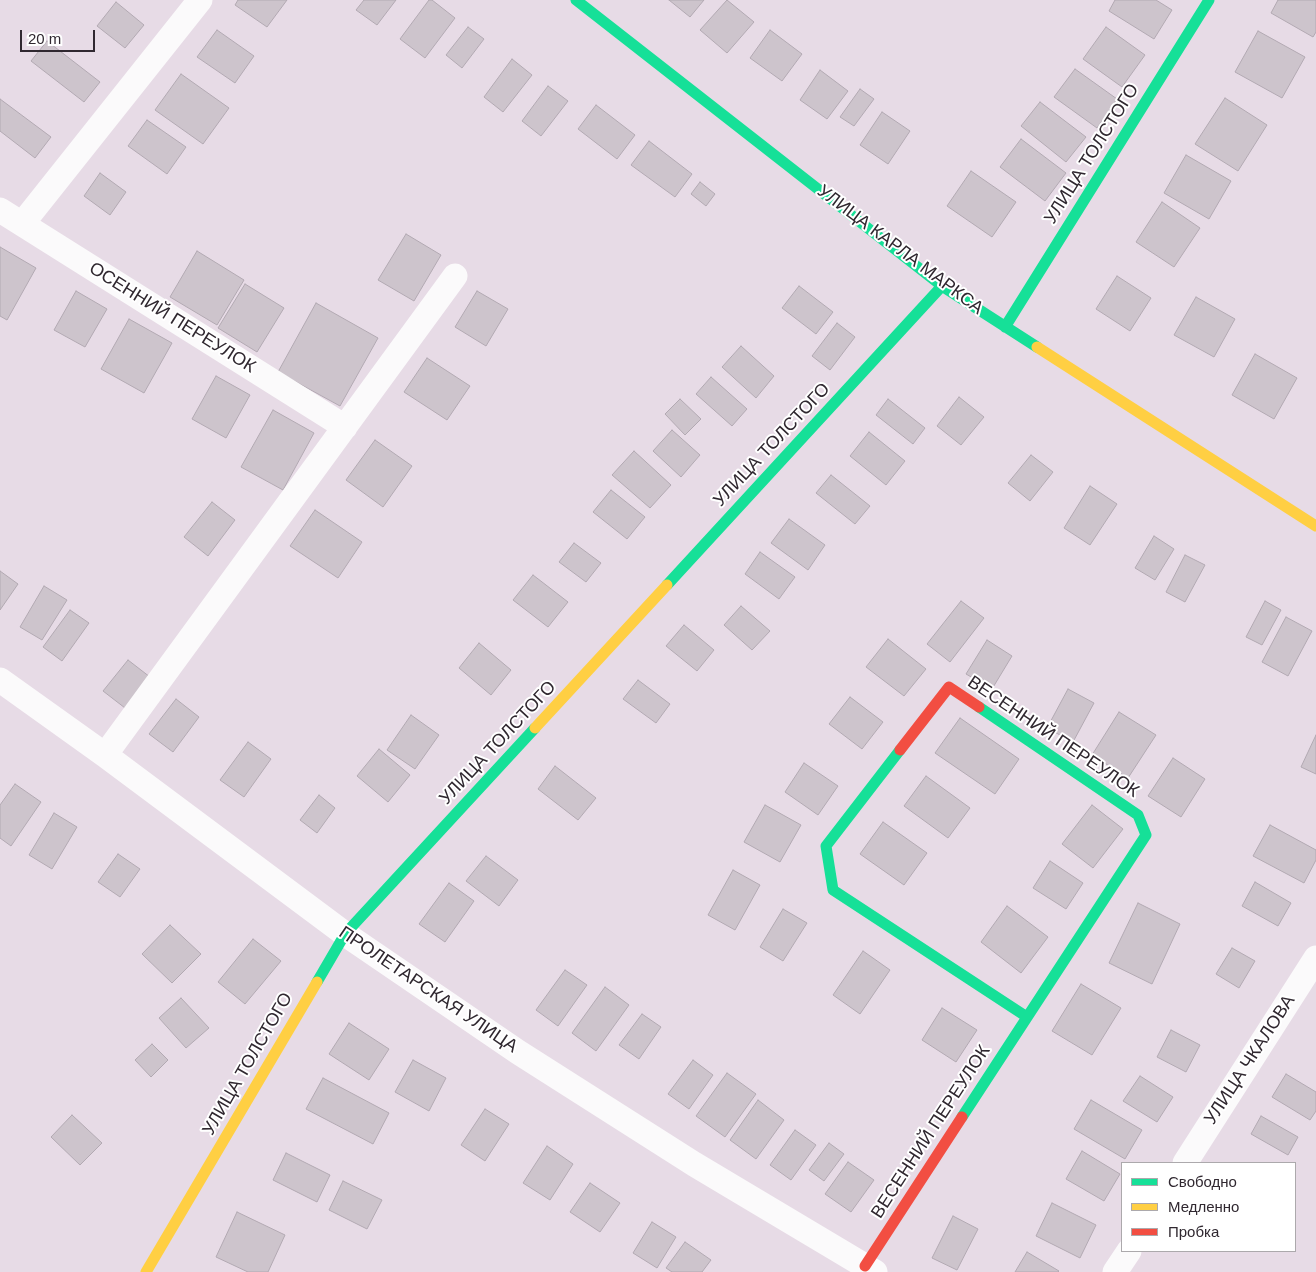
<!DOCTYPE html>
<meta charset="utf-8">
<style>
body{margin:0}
#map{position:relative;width:1316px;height:1272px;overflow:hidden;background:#e7dbe6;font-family:Helvetica,sans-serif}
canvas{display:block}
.legend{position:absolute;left:1121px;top:1162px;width:175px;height:90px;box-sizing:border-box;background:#fff;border:1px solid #aca9ac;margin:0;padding:6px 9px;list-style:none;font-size:15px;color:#302830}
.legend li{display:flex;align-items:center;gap:10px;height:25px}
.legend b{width:25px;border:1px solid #aca9ac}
.scale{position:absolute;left:20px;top:30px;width:75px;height:22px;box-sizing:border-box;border:2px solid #302830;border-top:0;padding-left:6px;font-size:15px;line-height:18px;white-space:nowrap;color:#302830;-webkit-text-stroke:4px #fff;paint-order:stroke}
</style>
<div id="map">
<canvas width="1316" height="1272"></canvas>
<ul class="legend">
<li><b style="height:6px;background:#16e098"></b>Свободно</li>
<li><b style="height:6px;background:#ffcf43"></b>Медленно</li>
<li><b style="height:6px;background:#f24e42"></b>Пробка</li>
</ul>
<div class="scale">20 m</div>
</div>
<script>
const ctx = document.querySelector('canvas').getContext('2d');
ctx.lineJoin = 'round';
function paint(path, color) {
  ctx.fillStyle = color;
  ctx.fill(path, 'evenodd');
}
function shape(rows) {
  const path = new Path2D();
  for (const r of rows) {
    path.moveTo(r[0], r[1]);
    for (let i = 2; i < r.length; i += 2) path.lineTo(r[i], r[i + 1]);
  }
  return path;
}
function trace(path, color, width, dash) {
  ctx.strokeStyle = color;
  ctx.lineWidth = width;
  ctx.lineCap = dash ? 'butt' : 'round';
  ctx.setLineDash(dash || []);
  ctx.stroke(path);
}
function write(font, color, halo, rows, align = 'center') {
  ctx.font = font + ' Helvetica,sans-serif';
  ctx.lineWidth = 4;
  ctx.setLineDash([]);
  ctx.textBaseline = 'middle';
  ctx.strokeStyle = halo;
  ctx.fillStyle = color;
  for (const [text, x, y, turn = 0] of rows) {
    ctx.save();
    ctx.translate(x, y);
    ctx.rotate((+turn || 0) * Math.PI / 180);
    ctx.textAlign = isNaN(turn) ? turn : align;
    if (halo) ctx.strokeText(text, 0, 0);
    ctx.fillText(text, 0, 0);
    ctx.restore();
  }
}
const building = shape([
 [238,0,287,0,267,27,235,5,238,0],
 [364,0,396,0,377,25,356,10,364,0],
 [429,0,432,0,455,18,425,58,400,39,429,0],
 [669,0,704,0,690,17,669,0],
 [727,0,754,22,727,53,700,30,727,0],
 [1115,0,1156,0,1172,10,1154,39,1109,11,1115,0],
 [1278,0,1316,0,1316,32,1313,37,1271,13,1278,0],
 [116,2,144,25,125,48,97,26,116,2],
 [468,27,484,39,462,68,446,55,468,27],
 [1106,27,1145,55,1122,87,1083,59,1106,27],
 [217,30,254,56,235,83,197,57,217,30],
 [770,30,802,54,782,81,750,58,770,30],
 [1258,31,1305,57,1282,98,1235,72,1258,31],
 [47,41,100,82,84,102,31,61,47,41],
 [512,59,532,75,503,112,484,97,512,59],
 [1075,69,1117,99,1097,128,1054,97,1075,69],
 [820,70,848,91,827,119,800,100,820,70],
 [181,74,229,108,203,144,155,110,181,74],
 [548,86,568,101,541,136,522,121,548,86],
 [860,89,874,99,854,126,840,117,860,89],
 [1225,98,1267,125,1238,171,1195,144,1225,98],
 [0,99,51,137,35,158,0,131,0,99],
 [1040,102,1086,137,1066,162,1021,126,1040,102],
 [596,105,635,135,617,159,578,129,596,105],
 [882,112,910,131,888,164,860,145,882,112],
 [147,120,186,147,167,174,128,146,147,120],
 [1021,139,1066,173,1045,201,1000,167,1021,139],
 [649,141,692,174,675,197,631,165,649,141],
 [1186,155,1231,181,1209,219,1164,193,1186,155],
 [971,171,1016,202,992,237,947,206,971,171],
 [100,173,126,192,110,215,84,196,100,173],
 [700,182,715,194,706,206,691,194,700,182],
 [1162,202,1200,228,1174,267,1136,242,1162,202],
 [406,234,441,255,414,301,378,280,406,234],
 [0,247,36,268,7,320,0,316,0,247],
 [197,251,244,280,217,325,170,297,197,251],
 [1117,276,1151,298,1130,331,1096,309,1117,276],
 [245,284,284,308,257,352,218,328,245,284],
 [799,286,833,312,816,334,782,308,799,286],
 [76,291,107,309,85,347,54,330,76,291],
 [477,291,508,309,486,346,455,327,477,291],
 [1196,297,1235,319,1214,357,1174,335,1196,297],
 [316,303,378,338,340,406,278,372,316,303],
 [129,319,172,343,144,393,101,369,129,319],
 [837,323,855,337,830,370,812,356,837,323],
 [741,346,774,376,756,398,722,367,741,346],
 [1255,354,1297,378,1274,419,1232,395,1255,354],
 [427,358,470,386,447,420,404,392,427,358],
 [216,376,250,395,226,438,192,419,216,376],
 [711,377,747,409,732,426,696,394,711,377],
 [959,397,984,417,961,445,937,426,959,397],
 [680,399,701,419,685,435,665,414,680,399],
 [888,399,925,428,913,444,876,415,888,399],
 [273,410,314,433,283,490,241,467,273,410],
 [672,430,700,455,681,477,653,451,672,430],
 [869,432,905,461,886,485,850,456,869,432],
 [375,440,412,466,383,507,346,480,375,440],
 [634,451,671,485,650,508,612,475,634,451],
 [1031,455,1053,472,1030,501,1008,483,1031,455],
 [831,475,870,506,855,524,816,493,831,475],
 [1090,486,1117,504,1090,545,1064,528,1090,486],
 [611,490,645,517,627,539,593,512,611,490],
 [212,502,235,520,208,556,184,537,212,502],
 [315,510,362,542,338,578,290,546,315,510],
 [789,519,825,545,808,570,771,543,789,519],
 [1154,536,1174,549,1155,580,1135,568,1154,536],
 [574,543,601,563,586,582,559,562,574,543],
 [760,552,795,577,779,599,745,574,760,552],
 [1185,555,1205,565,1185,602,1166,592,1185,555],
 [0,571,18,584,0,610,0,571],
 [533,575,568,602,548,627,513,600,533,575],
 [44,586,67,600,42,640,20,627,44,586],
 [961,601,984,618,950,662,927,644,961,601],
 [1265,601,1281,610,1262,645,1246,637,1265,601],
 [741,606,770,631,752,650,724,625,741,606],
 [70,610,89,623,62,661,43,647,70,610],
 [1286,617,1312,631,1288,676,1262,662,1286,617],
 [684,625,714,650,697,671,666,646,684,625],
 [888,639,926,669,904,696,866,667,888,639],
 [987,640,1012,656,992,689,966,674,987,640],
 [479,643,511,670,491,695,459,668,479,643],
 [128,660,150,677,125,708,103,691,128,660],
 [638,680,670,704,656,723,623,699,638,680],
 [1068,689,1094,703,1073,742,1047,728,1068,689],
 [850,697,883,722,862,749,829,724,850,697],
 [176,699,199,717,173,752,149,734,176,699],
 [1119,712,1156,735,1128,778,1092,755,1119,712],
 [411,715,439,735,415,769,387,750,411,715],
 [960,718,1019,759,995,794,935,753,960,718],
 [1316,735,1316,774,1301,767,1316,735],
 [248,742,271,759,244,797,220,780,248,742],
 [379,749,410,775,388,802,357,776,379,749],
 [1173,758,1205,779,1181,817,1148,796,1173,758],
 [804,763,838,786,818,815,785,792,804,763],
 [555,766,596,798,578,820,538,789,555,766],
 [926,776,970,808,948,838,904,806,926,776],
 [15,784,41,802,11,846,0,838,0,805,15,784],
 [319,795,335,808,317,833,300,820,319,795],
 [765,805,801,825,780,862,744,842,765,805],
 [1092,805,1123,829,1093,868,1062,844,1092,805],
 [54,813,77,827,52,869,29,855,54,813],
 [883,822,927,853,904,885,860,854,883,822],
 [1270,825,1316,850,1316,860,1304,883,1253,856,1270,825],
 [118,854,140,869,120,897,98,882,118,854],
 [486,856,518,880,499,906,466,881,486,856],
 [1050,861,1083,883,1066,909,1033,888,1050,861],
 [733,870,760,885,735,930,708,915,733,870],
 [1255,882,1291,903,1278,926,1242,906,1255,882],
 [449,883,474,901,445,942,419,924,449,883],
 [1138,903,1180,924,1152,984,1109,963,1138,903],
 [1007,906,1048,937,1021,973,981,942,1007,906],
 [783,909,807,923,783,961,760,947,783,909],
 [170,925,201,954,172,983,142,954,170,925],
 [253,939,281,961,245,1004,218,982,253,939],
 [1232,948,1255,961,1239,988,1216,974,1232,948],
 [863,951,890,970,860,1014,833,995,863,951],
 [565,970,587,985,558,1026,536,1010,565,970],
 [1081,984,1121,1008,1092,1055,1052,1031,1081,984],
 [605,987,629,1005,596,1051,572,1033,605,987],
 [181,998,209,1028,186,1048,159,1018,181,998],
 [942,1008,977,1030,956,1062,922,1040,942,1008],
 [642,1014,661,1027,639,1059,619,1045,642,1014],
 [349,1023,389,1049,369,1080,329,1054,349,1023],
 [1171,1030,1200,1045,1186,1072,1157,1057,1171,1030],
 [152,1044,168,1060,151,1077,135,1060,152,1044],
 [413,1060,446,1078,429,1111,395,1092,413,1060],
 [693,1060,713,1075,689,1109,668,1094,693,1060],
 [727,1073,756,1094,725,1137,696,1116,727,1073],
 [1286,1074,1316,1092,1316,1111,1310,1120,1272,1097,1286,1074],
 [1140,1076,1173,1097,1157,1122,1123,1101,1140,1076],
 [323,1078,389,1113,373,1144,306,1109,323,1078],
 [758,1100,784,1120,756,1159,730,1140,758,1100],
 [1091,1100,1142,1130,1125,1159,1074,1129,1091,1100],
 [485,1109,509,1124,485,1161,461,1145,485,1109],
 [72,1115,102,1143,80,1165,51,1137,72,1115],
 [1261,1116,1298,1137,1288,1155,1251,1134,1261,1116],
 [795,1130,816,1145,791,1180,770,1165,795,1130],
 [829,1143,844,1154,824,1181,809,1170,829,1143],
 [547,1146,573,1164,550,1200,523,1183,547,1146],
 [1082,1151,1120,1174,1104,1201,1066,1179,1082,1151],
 [286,1153,330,1175,317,1202,273,1180,286,1153],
 [848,1162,874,1180,851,1212,825,1194,848,1162],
 [343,1181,382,1200,367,1229,329,1210,343,1181],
 [590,1183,620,1203,600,1232,570,1212,590,1183],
 [1052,1203,1096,1225,1080,1258,1036,1236,1052,1203],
 [237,1212,285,1235,268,1272,248,1272,216,1257,237,1212],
 [953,1216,978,1229,957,1270,932,1258,953,1216],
 [652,1222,676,1237,657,1268,633,1253,652,1222],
 [685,1242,711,1260,702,1272,672,1272,666,1268,685,1242],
 [1027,1252,1059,1271,1058,1272,1015,1272,1027,1252]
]);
const street = shape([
 [0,210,345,427],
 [22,224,200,0],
 [0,680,105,755,345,934,518,1052,694,1164,875,1272],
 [105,755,455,276],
 [1185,1163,1316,958],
 [1115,1272,1129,1251]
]);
const fast = shape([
 [576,0,942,286,1037,347],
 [1005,327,1209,0],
 [667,585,942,286],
 [900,750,826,846,833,890,1027,1017],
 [317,982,345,934,535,728],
 [962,1117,1146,835,1138,815,979,707]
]);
const slow = shape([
 [1037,347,1316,526],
 [535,728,667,585],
 [146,1272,317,982]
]);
const jam = shape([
 [900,750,949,687,979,707],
 [865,1266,962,1117]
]);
const streetNames = [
 ["УЛИЦА ТОЛСТОГО",1092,154,-58],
 ["УЛИЦА КАРЛА МАРКСА",900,250,37],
 ["ОСЕННИЙ ПЕРЕУЛОК",172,318,32],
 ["УЛИЦА ТОЛСТОГО",772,445,-47],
 ["ВЕСЕННИЙ ПЕРЕУЛОК",1053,737,34],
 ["УЛИЦА ТОЛСТОГО",498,743,-47],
 ["ПРОЛЕТАРСКАЯ УЛИЦА",428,990,34],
 ["УЛИЦА ЧКАЛОВА",1250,1060,-57],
 ["УЛИЦА ТОЛСТОГО",248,1064,-60],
 ["ВЕСЕННИЙ ПЕРЕУЛОК",931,1132,-57]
];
paint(building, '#cdc4cc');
trace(building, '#b2a9b2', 1);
trace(street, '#fbfafb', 25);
trace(fast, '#16e098', 11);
trace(slow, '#ffcf43', 11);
trace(jam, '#f24e42', 11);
write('18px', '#302830', '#fff', streetNames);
</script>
